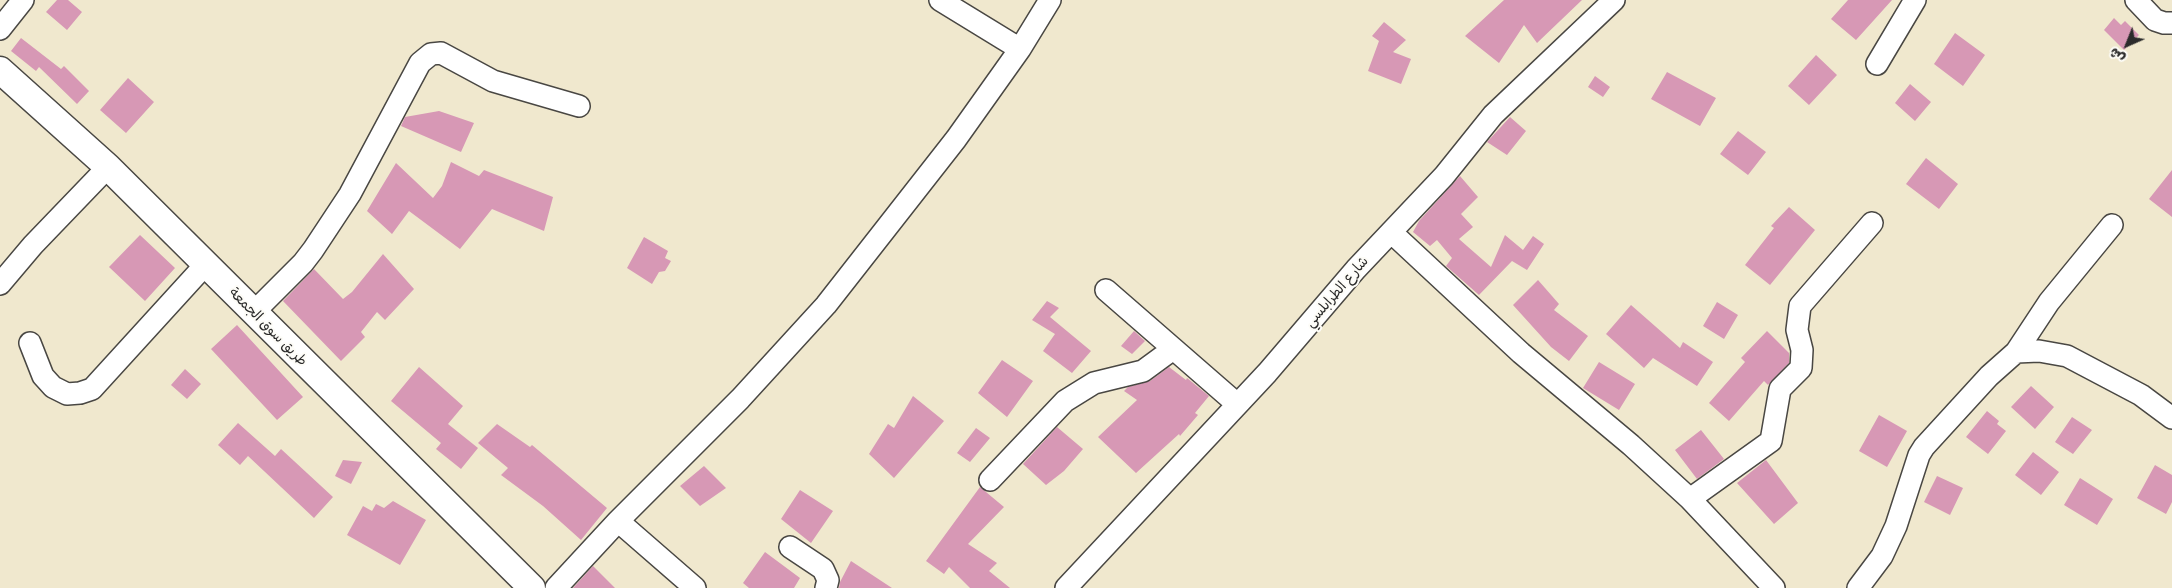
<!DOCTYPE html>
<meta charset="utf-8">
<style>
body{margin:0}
#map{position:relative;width:2172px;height:588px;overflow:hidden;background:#f0e8ce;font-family:Delius,"Playpen Sans Arabic",sans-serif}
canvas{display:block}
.north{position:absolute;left:2102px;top:20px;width:50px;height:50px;-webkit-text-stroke:4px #fdfcf7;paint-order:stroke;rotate:224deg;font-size:14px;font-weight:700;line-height:20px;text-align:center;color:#2b2b2b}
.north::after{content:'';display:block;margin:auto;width:18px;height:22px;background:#2b2b2b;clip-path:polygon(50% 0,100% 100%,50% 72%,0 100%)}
</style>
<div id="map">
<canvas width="2172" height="588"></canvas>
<div class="north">ش</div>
</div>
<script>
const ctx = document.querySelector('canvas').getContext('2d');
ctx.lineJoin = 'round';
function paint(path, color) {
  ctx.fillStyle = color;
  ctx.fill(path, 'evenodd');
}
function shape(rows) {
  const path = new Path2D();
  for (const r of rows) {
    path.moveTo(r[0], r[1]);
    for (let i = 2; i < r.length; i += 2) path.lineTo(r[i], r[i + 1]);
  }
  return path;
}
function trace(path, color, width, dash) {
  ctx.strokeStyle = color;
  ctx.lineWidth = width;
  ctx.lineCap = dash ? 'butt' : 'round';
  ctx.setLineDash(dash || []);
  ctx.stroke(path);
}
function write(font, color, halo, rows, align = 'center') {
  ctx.font = font + ' Delius,"Playpen Sans Arabic",sans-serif';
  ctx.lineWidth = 4;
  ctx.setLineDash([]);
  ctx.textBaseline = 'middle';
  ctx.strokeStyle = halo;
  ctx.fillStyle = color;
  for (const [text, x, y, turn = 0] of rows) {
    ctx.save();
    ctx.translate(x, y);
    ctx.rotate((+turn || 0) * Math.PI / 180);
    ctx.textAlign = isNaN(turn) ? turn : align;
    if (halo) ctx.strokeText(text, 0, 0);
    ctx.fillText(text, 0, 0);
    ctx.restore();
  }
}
const building = shape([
 [57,0,68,0,82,12,67,30,46,12],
 [1504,0,1582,0,1537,43,1524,25,1499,63,1465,36],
 [1848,0,1892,0,1856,40,1831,19],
 [2114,18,2121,25,2125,21,2139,35,2124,50,2104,30],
 [1384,22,1406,40,1393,52,1411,59,1401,84,1368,71,1379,41,1372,36],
 [1955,33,1985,55,1963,86,1934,64],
 [21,38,61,69,64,66,89,91,77,104,39,67,36,71,11,51],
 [1816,55,1837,75,1809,105,1788,86],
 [1667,72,1716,98,1700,126,1651,99],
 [1595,76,1610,87,1603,97,1588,87],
 [128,78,154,102,126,133,100,110],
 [1910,84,1931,102,1915,121,1895,103],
 [439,111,474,123,461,152,401,126,405,117],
 [1510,117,1526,131,1507,155,1487,142],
 [1738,131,1766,152,1748,175,1720,154],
 [1926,158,1958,184,1939,209,1906,184],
 [451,162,479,176,484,170,553,197,544,231,492,209,460,249,409,211,392,234,367,211,396,163,433,198,442,186],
 [2172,170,2172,217,2149,199],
 [1460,176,1478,197,1461,214,1473,227,1459,239,1491,267,1505,235,1523,250,1533,236,1544,244,1527,270,1512,261,1479,295,1446,266,1452,258,1437,240,1430,246,1413,232,1419,221],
 [1789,207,1815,230,1770,285,1745,265,1774,228,1771,226],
 [140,235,175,268,145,301,109,267],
 [644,237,668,251,665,258,671,261,665,271,659,272,652,284,627,268],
 [383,254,414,289,385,320,377,312,361,332,365,337,341,361,283,301,314,269,343,299,352,292],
 [1538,280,1559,304,1554,310,1588,336,1569,361,1551,347,1513,305],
 [1047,301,1059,308,1050,317,1091,351,1072,373,1043,351,1055,334,1032,320],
 [1717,302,1738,315,1724,339,1703,326],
 [1631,305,1680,348,1683,342,1713,362,1697,386,1653,358,1644,368,1606,334],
 [237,325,303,397,277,420,211,349],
 [1134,331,1145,341,1132,354,1121,346],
 [1767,331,1789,353,1789,363,1768,385,1764,381,1729,421,1709,403,1745,362,1741,358],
 [1002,360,1033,381,1007,417,978,393],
 [1599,362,1635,384,1619,410,1583,388],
 [419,367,463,406,448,424,478,448,461,469,436,449,441,443,391,401],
 [1169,367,1186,380,1187,378,1209,396,1195,413,1198,415,1180,436,1179,434,1136,473,1098,437,1137,400,1124,391,1128,387,1150,381],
 [185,369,201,384,187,399,171,385],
 [2031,386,2054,407,2035,429,2011,407],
 [913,396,944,421,894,478,869,454,888,424,894,428],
 [1987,411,1999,421,1997,424,2006,431,1988,454,1966,437],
 [1879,415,1907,431,1887,467,1859,451],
 [2072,417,2092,430,2073,454,2055,442],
 [238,423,275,456,281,449,333,497,314,518,248,456,240,465,218,445],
 [497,424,530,447,532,445,607,508,581,540,543,506,501,475,508,468,478,443],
 [1057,427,1083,449,1064,471,1046,485,1023,464],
 [976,428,990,438,970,462,957,453],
 [1701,430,1724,459,1697,479,1675,450],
 [2033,452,2059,472,2041,495,2015,475],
 [343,460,362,462,351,484,335,476],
 [1766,460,1798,503,1774,524,1737,483],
 [2155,465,2172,475,2172,502,2166,514,2137,498],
 [704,466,726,488,700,506,680,486],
 [1937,476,1963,488,1950,515,1924,502],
 [2080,478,2113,499,2097,525,2064,505],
 [980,487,1004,507,968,544,997,563,989,571,1010,588,970,588,949,567,944,574,926,561],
 [800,490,833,511,811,543,781,519],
 [393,501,426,520,400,565,347,535,363,506,372,511,376,504,384,508],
 [765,552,800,578,794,588,749,588,743,583],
 [851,561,892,588,839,588,840,582],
 [593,566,615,588,573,588]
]);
const minor = shape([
 [940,0,1020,49],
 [2136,0,2155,20,2164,23,2172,23],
 [0,29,23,0],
 [1877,64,1915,0],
 [1391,232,1521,353,1631,445,1690,499,1774,588],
 [0,284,33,245,108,167],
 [1106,290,1237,404],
 [254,312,303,263,313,250,350,194,420,63,431,54,441,53,493,81,579,106],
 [30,343,43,376,53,387,67,394,80,393,92,389,206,264],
 [2016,352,2049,302,2112,225],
 [990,480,1065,401,1094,383,1143,371,1173,349],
 [1690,499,1771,441,1780,389,1801,368,1802,350,1797,330,1800,306,1872,223],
 [618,521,695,588],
 [790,547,823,569,828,580,826,588],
 [556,588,618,521,740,399,826,305,956,139,1020,49,1050,0],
 [1066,588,1267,373,1356,269,1444,176,1493,115,1614,0],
 [1858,588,1882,556,1896,526,1919,455,1924,447,1989,376,2016,352,2039,351,2067,356,2141,395,2172,418]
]);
const major = shape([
 [0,70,108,167,532,588]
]);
const streetNames = [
 ["شارع الطرابلسي",1337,292,-49],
 ["طريق سوق الجمعة",268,327,45]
];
paint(building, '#d798b5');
trace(minor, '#494743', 24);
trace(major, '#494743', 29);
trace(minor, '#fff', 21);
trace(major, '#fff', 26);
write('14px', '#2b2b2b', '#fdfcf7', streetNames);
</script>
